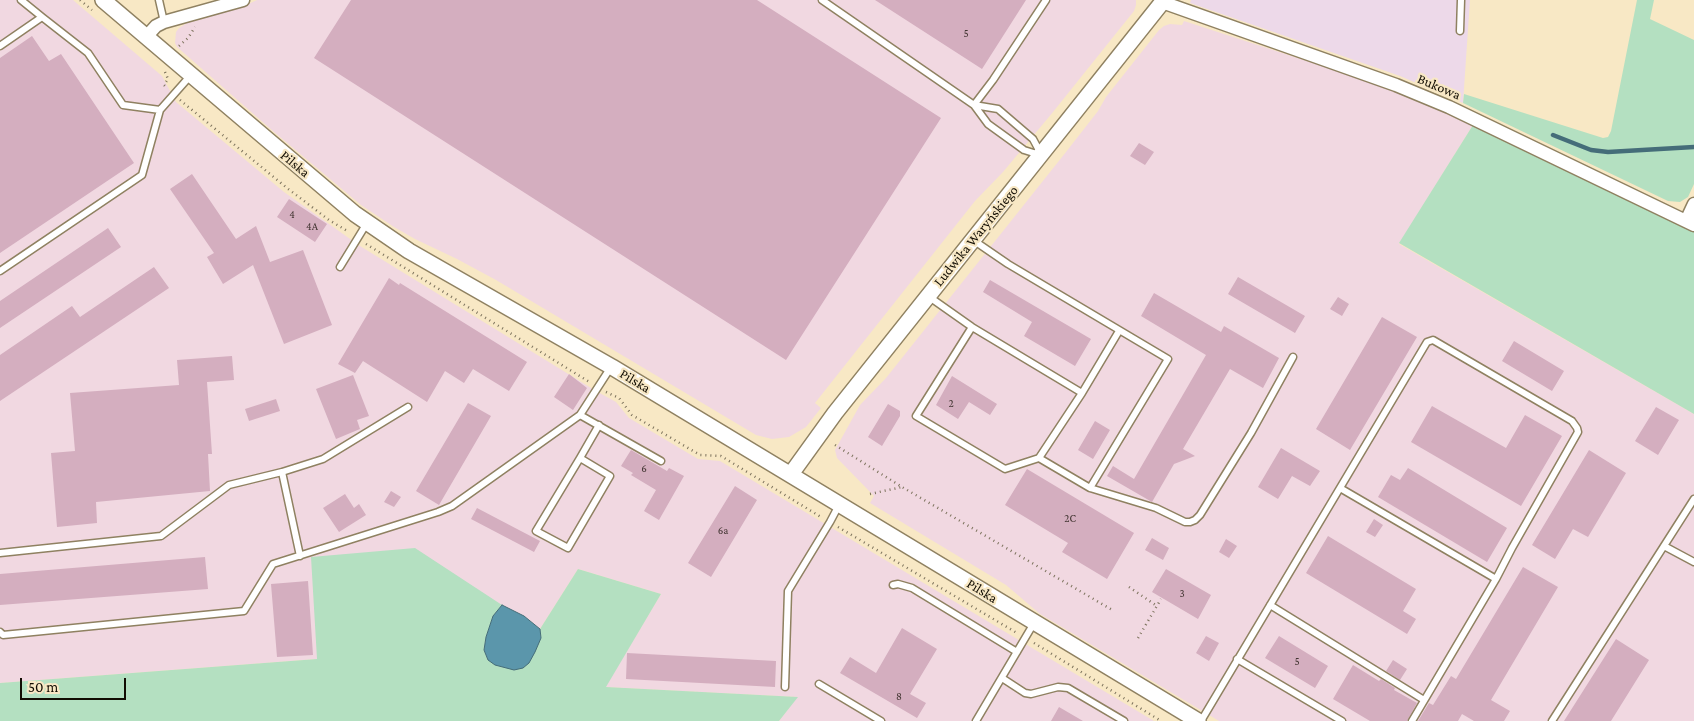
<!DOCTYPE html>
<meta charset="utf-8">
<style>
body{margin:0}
#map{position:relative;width:1694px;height:721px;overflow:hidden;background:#f8e8c5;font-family:"Crimson Pro",serif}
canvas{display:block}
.scale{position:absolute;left:20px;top:678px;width:106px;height:22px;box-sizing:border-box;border:2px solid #120d03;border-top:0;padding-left:6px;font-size:15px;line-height:18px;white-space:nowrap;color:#120d03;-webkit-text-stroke:4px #f8e8c5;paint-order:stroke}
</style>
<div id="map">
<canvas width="1694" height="721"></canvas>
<div class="scale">50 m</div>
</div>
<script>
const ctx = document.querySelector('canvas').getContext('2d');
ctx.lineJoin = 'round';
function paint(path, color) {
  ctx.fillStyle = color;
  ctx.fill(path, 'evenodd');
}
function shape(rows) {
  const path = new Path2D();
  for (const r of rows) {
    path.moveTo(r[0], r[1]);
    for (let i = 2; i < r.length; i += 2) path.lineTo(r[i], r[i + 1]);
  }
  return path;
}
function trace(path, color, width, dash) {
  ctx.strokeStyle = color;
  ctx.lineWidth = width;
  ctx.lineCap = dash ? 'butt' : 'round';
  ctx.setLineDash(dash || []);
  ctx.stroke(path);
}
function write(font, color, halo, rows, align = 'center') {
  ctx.font = font + ' "Crimson Pro",serif';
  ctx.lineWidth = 4.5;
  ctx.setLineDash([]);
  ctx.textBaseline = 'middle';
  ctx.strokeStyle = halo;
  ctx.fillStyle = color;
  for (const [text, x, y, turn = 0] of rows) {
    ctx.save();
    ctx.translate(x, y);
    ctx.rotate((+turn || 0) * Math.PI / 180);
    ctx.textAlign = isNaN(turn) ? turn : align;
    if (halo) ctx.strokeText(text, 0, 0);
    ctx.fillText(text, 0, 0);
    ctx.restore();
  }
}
const commercial = shape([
 [1191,0,1470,0,1463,103,1400,76,1190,3]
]);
const industrial = shape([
 [0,0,73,0,162,76,176,102,284,192,360,246,596,391,616,402,629,418,698,459,720,461,1154,721,779,721,797,697,605,687,661,594,578,569,540,629,524,616,502,605,317,659,0,683],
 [257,0,1136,0,1136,5,1134,11,1053,112,1003,172,975,201,815,403,821,408,806,427,789,437,772,439,756,435,496,280,457,259,415,239,394,227,361,205,274,132,177,47,175,43,176,32,179,28,187,23,240,8],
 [1184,21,1356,77,1394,91,1473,125,1399,244,1694,414,1694,721,1219,721,1040,614,1006,585,870,503,874,496,837,458,835,450,860,405,886,378,1066,152,1098,111,1106,97,1159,30,1164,26,1170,24,1182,25]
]);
const green = shape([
 [1637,0,1654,0,1650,19,1694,40,1694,184,1688,197,1680,202,1668,201,1463,103,1464,94,1603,138,1608,137,1611,131],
 [1473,125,1694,232,1694,414,1399,243],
 [415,548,502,605,493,616,486,637,484,650,488,660,541,638,540,629,578,569,661,594,606,687,798,697,779,721,0,721,0,683,317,659,311,557]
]);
const water = shape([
 [502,605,524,616,540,629,541,638,535,652,529,663,523,668,514,670,495,665,488,660,484,650,486,637,493,616,502,605]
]);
const stream = shape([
 [1553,135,1591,150,1608,152,1694,147]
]);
const building = shape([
 [351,0,757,0,941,118,786,360,314,58],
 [875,0,1026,0,982,69],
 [32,36,49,61,61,54,134,163,0,253,0,58],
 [1139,143,1154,152,1145,165,1130,156],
 [192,174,236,239,256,226,270,262,303,250,332,325,284,344,253,265,223,284,207,257,214,253,170,189],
 [289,199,327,224,315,242,277,217],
 [108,228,121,247,0,328,0,301],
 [154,267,169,288,0,401,0,355,72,306,80,317],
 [1238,277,1305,316,1295,333,1228,294],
 [389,278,399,285,400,283,527,362,509,391,473,369,464,383,445,371,427,402,363,361,355,373,338,364],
 [990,280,1091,339,1075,366,1024,336,1032,322,983,292],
 [1154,293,1221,332,1224,326,1279,358,1263,388,1230,369,1183,449,1195,456,1174,464,1152,502,1107,476,1113,466,1134,479,1206,355,1141,316],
 [1338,297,1349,304,1342,316,1330,309],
 [1382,317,1417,337,1350,450,1316,429],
 [1514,341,1564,371,1552,391,1502,361],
 [232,356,234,380,207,382,212,454,208,454,210,491,96,502,97,523,57,527,51,453,75,451,70,393,179,385,177,360],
 [569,374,587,388,573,410,554,397],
 [353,375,369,416,357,420,360,429,336,439,316,389],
 [952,376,997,404,990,415,969,402,958,419,936,405],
 [276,399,280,411,249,421,245,409],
 [468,403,491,416,439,505,416,491],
 [888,404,900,411,900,416,882,446,868,437],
 [1432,406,1506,448,1525,415,1562,436,1521,506,1411,442],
 [1656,407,1679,420,1658,455,1635,441],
 [1095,421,1110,430,1093,459,1078,450],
 [1281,448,1320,471,1310,486,1292,476,1278,499,1258,487],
 [631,450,667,471,669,468,684,476,659,520,644,511,656,490,631,475,633,473,621,466],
 [1589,450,1626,473,1588,537,1573,529,1555,559,1532,545],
 [1408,468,1507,528,1487,562,1378,497,1391,475,1400,480],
 [1027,469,1134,533,1107,579,1062,552,1068,543,1005,505],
 [735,486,757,500,711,577,688,563],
 [391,491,401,497,394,507,384,502],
 [345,494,354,508,359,504,366,515,339,532,323,508],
 [477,508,540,541,534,552,471,519],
 [1374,519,1383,525,1375,537,1366,532],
 [1328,536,1416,589,1403,611,1416,619,1407,634,1306,573],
 [1152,538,1169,548,1163,560,1145,550],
 [1226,539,1237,546,1229,558,1219,552],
 [205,557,208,589,0,605,0,574],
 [1523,567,1558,587,1491,700,1510,711,1504,721,1474,721,1462,714,1458,721,1418,721,1429,703,1433,705,1451,676,1456,679],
 [1166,569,1211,595,1198,619,1152,592],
 [308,581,313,655,277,657,271,584],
 [902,628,937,649,910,694,926,703,917,718,840,673,850,657,876,673],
 [1206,636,1219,643,1209,661,1196,653],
 [1279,636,1328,666,1315,688,1265,658],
 [1616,639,1649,660,1611,721,1564,721],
 [627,653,776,661,775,687,626,679],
 [1393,660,1407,669,1400,680,1386,671],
 [1353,665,1379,681,1381,679,1395,688,1394,690,1417,703,1407,721,1370,721,1333,699],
 [1059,707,1083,721,1051,721]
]);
const path = shape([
 [80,0,92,10],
 [179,46,188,38,195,27],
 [165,72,168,79,164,85,167,88],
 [180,100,287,188,329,220,349,232],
 [366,244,591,383],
 [606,392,619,398,632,415,700,455,721,456,821,517],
 [835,445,902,487,1114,611],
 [870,494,902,487],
 [838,527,1017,633],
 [1129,587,1157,606],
 [1138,638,1161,599],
 [1034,643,1161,721]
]);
const service = shape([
 [21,0,42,17],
 [159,0,164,22],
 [822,0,974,105,993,80,1046,0],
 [1460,31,1461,0],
 [0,46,42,17,88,53,123,105,160,110],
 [974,105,998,109,1033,139,1041,154],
 [974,105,988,124,1024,150,1040,155],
 [973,240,1008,264,1168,359,1090,488],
 [340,267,367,223],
 [0,271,142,175,160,110,191,75],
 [928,296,972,327,1082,393],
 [972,327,916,416,1005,469,1039,458,1090,488,1156,508,1185,522,1190,522,1195,520,1200,515,1251,433,1293,357],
 [580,415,661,461],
 [580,458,610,476,568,548,536,531,580,458,599,425],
 [1039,458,1082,393,1119,331],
 [282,472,323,459,408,407],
 [1340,488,1496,579],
 [1664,546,1694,562],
 [0,553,161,536,229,485,282,472,300,556],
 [893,585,898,584,912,588,1017,652],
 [1270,605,1424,700],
 [0,632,3,635,244,611,273,564,438,512,452,506,580,415,611,367],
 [1237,659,1342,721],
 [1002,678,1025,693,1031,694,1058,687,1068,688,1124,721],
 [819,684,881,721],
 [785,687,788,591,830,522,839,505],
 [976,721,1034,623],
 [1201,721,1427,342,1433,340,1572,421,1577,428,1578,432,1512,548,1496,579,1412,721],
 [1552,721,1694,499]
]);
const minor = shape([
 [1162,2,1396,85,1449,107,1694,225],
 [146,37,156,26,164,22,243,0],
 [1686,221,1694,204]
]);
const tertiary = shape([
 [103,0,355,214,409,251,612,367,1198,721],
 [791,474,835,413,1164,0]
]);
const numberNames = [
 ["5",966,34],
 ["4",292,215],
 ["4A",312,227],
 ["2",951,404],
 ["6",644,469],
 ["2C",1070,519],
 ["6a",723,531],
 ["3",1182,594],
 ["5",1297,662],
 ["8",899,697]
];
const streetNames = [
 ["Bukowa",1439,87,23],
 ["Pilska",295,164,40],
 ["Ludwika Waryńskiego",976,236,-51],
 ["Pilska",635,381,31],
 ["Pilska",982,591,32]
];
paint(commercial, '#edd9e9');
paint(industrial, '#f1d8e1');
paint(green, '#b4e0c1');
paint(water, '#5b96ab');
trace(water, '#456d79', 1);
trace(stream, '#456d79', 4.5);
paint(building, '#d4aebf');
trace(service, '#8f8161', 9);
trace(minor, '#8f8161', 15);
trace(tertiary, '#8f8161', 18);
trace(path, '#7c725c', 2.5, [1, 4]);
trace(service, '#fff', 6);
trace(minor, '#fff', 12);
trace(tertiary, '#fff', 15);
write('11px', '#423532', null, numberNames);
write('14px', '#120d03', '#f8e8c5', streetNames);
</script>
